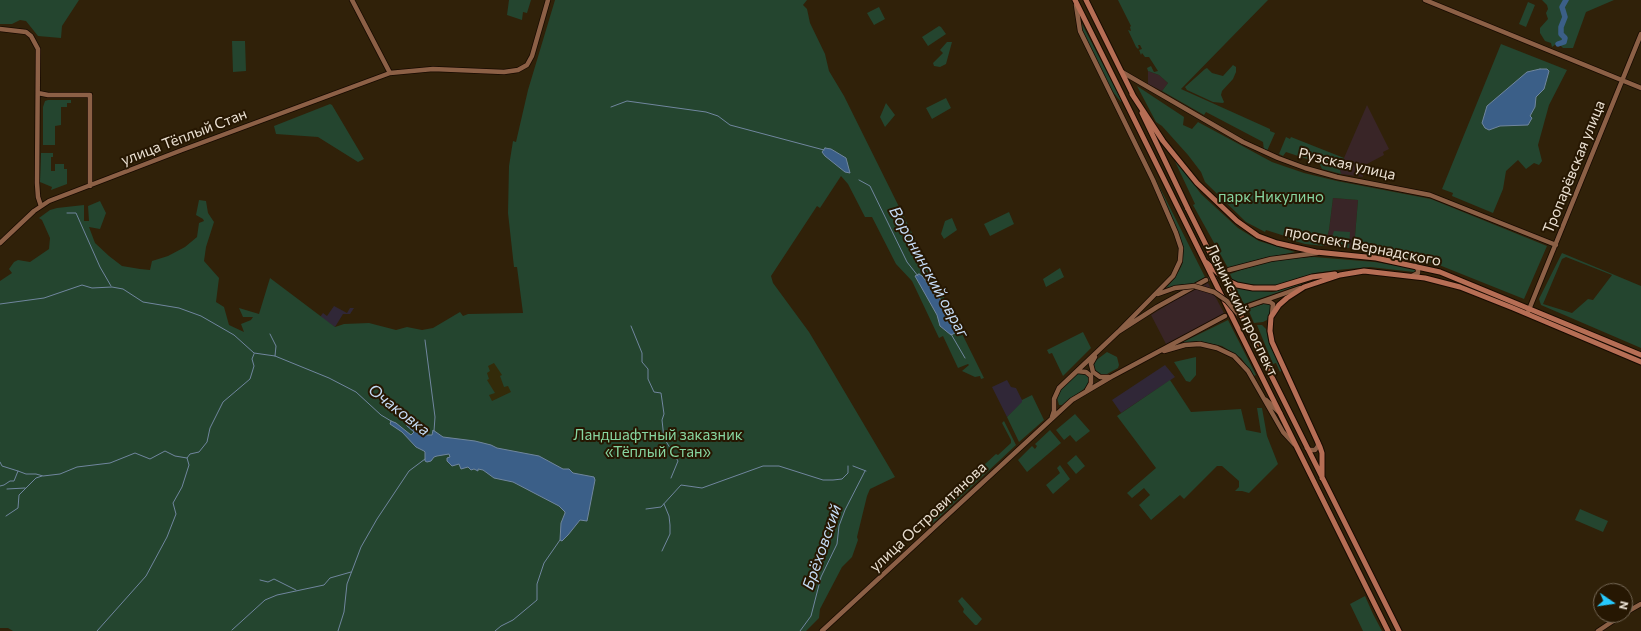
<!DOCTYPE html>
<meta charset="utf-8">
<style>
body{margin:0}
#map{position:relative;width:1641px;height:631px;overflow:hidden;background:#302109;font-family:Commissioner,sans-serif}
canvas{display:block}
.north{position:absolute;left:1593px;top:583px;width:40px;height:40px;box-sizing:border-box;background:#261702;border:1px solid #756856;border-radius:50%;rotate:103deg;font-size:11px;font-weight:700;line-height:16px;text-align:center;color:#ebe1d3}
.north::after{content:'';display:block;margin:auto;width:14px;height:18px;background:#26c9fe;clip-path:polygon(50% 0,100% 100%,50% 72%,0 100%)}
</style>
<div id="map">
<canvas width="1641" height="631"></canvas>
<div class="north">N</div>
</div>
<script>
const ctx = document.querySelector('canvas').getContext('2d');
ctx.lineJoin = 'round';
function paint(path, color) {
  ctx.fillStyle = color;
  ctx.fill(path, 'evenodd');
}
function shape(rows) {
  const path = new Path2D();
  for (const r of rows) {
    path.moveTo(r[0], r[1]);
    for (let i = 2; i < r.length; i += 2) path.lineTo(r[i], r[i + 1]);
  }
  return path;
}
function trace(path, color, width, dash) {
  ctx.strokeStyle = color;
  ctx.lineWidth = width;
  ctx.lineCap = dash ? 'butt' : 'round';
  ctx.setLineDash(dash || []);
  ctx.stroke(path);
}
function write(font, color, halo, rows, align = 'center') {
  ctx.font = font + ' Commissioner,sans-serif';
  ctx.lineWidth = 4;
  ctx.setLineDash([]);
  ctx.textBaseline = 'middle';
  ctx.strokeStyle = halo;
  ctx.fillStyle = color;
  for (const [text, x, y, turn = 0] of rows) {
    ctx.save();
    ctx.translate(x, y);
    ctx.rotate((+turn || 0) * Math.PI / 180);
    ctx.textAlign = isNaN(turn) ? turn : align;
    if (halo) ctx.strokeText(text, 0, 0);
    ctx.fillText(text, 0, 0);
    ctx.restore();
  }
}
const commercial = shape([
 [1148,71,1159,75,1168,83,1162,91,1148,84],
 [1367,105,1389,149,1383,152,1384,155,1365,165,1362,169,1363,177,1341,174,1340,170,1344,158],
 [1333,198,1358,200,1354,248,1324,246,1329,230],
 [1208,283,1224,313,1166,344,1151,315,1175,300]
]);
const industrial = shape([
 [334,306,347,313,350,308,354,308,350,314,343,314,335,327,320,317,323,313,327,316],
 [1165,365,1175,377,1121,413,1112,400],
 [1007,380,1011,387,1016,388,1023,402,1007,417,992,387]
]);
const green = shape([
 [0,0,79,0,62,26,61,38,38,36,26,21,20,20,12,24,0,24],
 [509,0,531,0,527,13,523,12,522,20,507,15],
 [555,0,807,0,803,5,807,9,810,23,825,54,829,71,844,96,984,378,981,379,980,376,975,377,962,371,969,365,968,364,958,368,943,336,939,338,912,281,896,264,872,217,865,217,848,184,841,176,820,208,817,206,771,276,773,283,809,332,827,362,895,477,870,489,867,496,857,537,858,540,852,557,842,567,820,609,819,618,806,631,13,631,8,628,0,628,0,281,12,273,9,269,14,262,18,260,30,262,49,249,50,238,42,220,39,218,50,210,57,208,84,205,84,221,89,221,88,206,100,201,106,213,100,229,89,227,95,243,109,256,122,266,140,269,150,270,152,261,168,256,185,247,197,237,199,223,204,221,203,219,196,215,199,200,206,201,208,213,214,222,206,247,204,261,219,278,216,302,224,307,229,325,244,332,241,324,251,320,253,317,243,317,239,308,259,314,270,278,335,327,344,324,369,323,396,330,407,327,422,330,433,328,460,312,463,316,468,314,523,313,517,267,514,267,508,213,509,166,513,141,516,142,528,90],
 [1118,0,1268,0,1181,89,1270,129,1270,131,1275,133,1267,151,1264,150,1263,142,1206,112,1204,115,1162,91,1168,83,1159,75,1148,71,1147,68,1151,66,1154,72,1158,71,1149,57,1145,57,1142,53,1141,55,1139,50,1142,49,1140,45,1138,45,1139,48,1138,49,1136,47,1128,30,1131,31,1130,27,1131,26],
 [1542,0,1614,0,1586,12,1573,48,1563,48,1560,45,1556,44,1552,47,1551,43,1545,41,1540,33,1540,28,1548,19,1546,13,1548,9,1547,5],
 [1528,2,1535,5,1526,27,1519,24],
 [879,7,885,19,874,25,867,13],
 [1080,20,1122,101,1121,102,1109,87,1082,32],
 [939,26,941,27,946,34,928,46,922,37],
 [232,41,245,41,246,71,233,72],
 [947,42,952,42,946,64,940,67,934,66,933,63,943,53,940,50],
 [1501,44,1567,70,1549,105,1538,145,1542,161,1539,165,1534,163,1526,169,1518,160,1506,171,1503,189,1493,213,1452,196,1453,193,1442,189],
 [1233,65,1236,67,1236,72,1233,79,1222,91,1221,95,1224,102,1223,103,1213,102,1187,90,1185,87,1205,69,1207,68,1212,73,1223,76],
 [1137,86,1184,117,1183,125,1192,129,1198,122,1272,162,1304,173,1337,181,1431,199,1547,246,1524,299,1439,265,1390,252,1354,248,1358,200,1333,198,1329,230,1324,246,1305,244,1288,239,1288,237,1266,230,1265,232,1246,222,1205,182,1201,172,1188,155,1162,126,1156,122],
 [946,98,951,108,932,119,926,108],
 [48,100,71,100,71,103,67,103,67,107,61,107,61,125,55,126,55,145,43,145,43,107,45,101],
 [886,103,895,115,885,127,880,117],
 [330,104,332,105,364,159,358,162,318,137,276,134,274,126],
 [1286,137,1290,139,1291,137,1344,158,1340,170,1341,174,1322,169,1319,163,1286,152,1283,156,1279,154],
 [41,153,53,153,53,157,51,157,51,171,55,171,55,164,64,164,64,169,67,169,67,184,51,190,52,187,40,182],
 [1172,155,1201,194,1238,228,1259,241,1295,252,1264,258,1228,268,1193,205,1195,204],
 [1154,178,1155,178,1205,277,1192,284,1184,284,1166,288,1175,278,1181,267,1183,262,1183,249,1178,232],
 [1009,212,1014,224,990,236,984,224],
 [952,218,957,230,944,239,941,234,945,221],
 [1334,231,1350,232,1349,248,1329,246],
 [1562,253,1641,286,1641,348,1541,305,1539,299],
 [1566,257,1612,275,1593,300,1588,299,1572,313,1543,304,1562,259],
 [1314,257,1375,262,1415,269,1416,271,1414,272,1370,267,1337,270,1315,273,1276,285,1265,286,1240,283,1233,281,1230,274,1241,270,1264,263,1286,259],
 [1060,268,1064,277,1046,287,1043,279],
 [1308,282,1244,304,1235,287,1250,290,1272,292],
 [1267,303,1270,305,1271,309,1267,320,1263,322,1254,323,1248,309],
 [1228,320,1256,375,1254,376,1241,358,1222,346,1198,341,1181,343],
 [1257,325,1262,325,1266,329,1268,339,1282,370,1280,372,1276,363,1273,364],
 [1083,332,1091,348,1063,376,1052,353,1049,354,1047,350],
 [1107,352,1117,357,1119,365,1118,368,1107,374,1099,375,1094,370,1094,364,1095,361],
 [1196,357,1196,375,1190,382,1186,381,1174,362],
 [1079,372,1087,374,1090,380,1088,386,1062,405,1059,405,1057,398,1061,389],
 [1170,380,1191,412,1241,409,1246,430,1261,433,1257,408,1262,408,1267,436,1278,464,1249,493,1242,491,1235,491,1239,487,1239,481,1222,466,1217,466,1184,499,1180,495,1151,520,1139,505,1150,495,1144,488,1132,498,1127,493,1156,468,1117,416],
 [1032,395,1044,420,1019,442,1007,417,1022,402,1022,400],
 [1075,414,1090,431,1076,442,1070,435,1064,440,1056,430],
 [1004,421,1016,445,933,523,931,522,927,517,996,454,998,455,1011,443,1011,440,1002,423],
 [1050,430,1061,443,1027,472,1018,460,1032,446,1035,449,1037,446,1035,444],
 [1076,455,1085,466,1076,474,1067,463],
 [1060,465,1070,479,1053,494,1046,485,1060,473,1057,468],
 [1580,509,1608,521,1603,532,1575,520],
 [1365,596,1373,614,1382,631,1363,631,1350,604],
 [962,597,982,619,977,625,975,625,963,612,964,609,958,601]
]);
const sand = shape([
 [494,363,502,375,500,376,504,387,508,386,511,392,492,401,489,395,495,393,487,380,489,379,487,373,490,371,488,366]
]);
const water = shape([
 [1540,69,1547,69,1549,71,1544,89,1536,97,1535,107,1530,116,1532,118,1528,125,1500,126,1489,130,1485,128,1482,123,1487,106,1527,72,1540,69],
 [825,148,831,149,846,158,850,173,845,172,825,156,822,152,825,148],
 [919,274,922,276,941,300,955,324,957,332,951,335,940,326,937,315,915,276,919,274],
 [391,421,396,423,411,435,414,432,407,426,406,422,411,421,420,427,423,432,427,435,432,435,433,430,443,437,475,441,491,445,497,448,539,456,563,469,569,469,573,473,594,477,595,480,587,521,580,520,568,535,562,541,560,540,561,523,565,513,565,512,559,506,513,482,494,478,483,470,478,469,478,471,474,469,471,470,468,467,461,469,459,464,452,466,447,461,447,458,450,457,449,454,437,456,434,457,431,461,427,462,425,461,425,452,424,451,416,447,402,432,390,424,391,421]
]);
const stream = shape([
 [611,107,627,101,706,112,718,116,730,125,824,150],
 [859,180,870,186,907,262,918,276],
 [67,213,76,213,100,267,111,286],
 [0,304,44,298,82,285,92,288,112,287,123,289,143,302,179,308,201,316,234,335,254,353],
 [631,326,642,353,642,362,648,369,648,379,654,392,661,393,664,414,662,420,664,438,678,461,671,478],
 [270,334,276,346,275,356],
 [951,334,965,358],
 [425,340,435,417,434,431],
 [254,353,275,356,329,378,356,392,381,415,391,421],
 [0,462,2,466,18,471],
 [853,466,866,471],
 [0,486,4,485,10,481,14,481,18,471,26,474,36,474,43,476,60,474,77,467,110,463,135,453,150,459,165,451,175,456,187,458],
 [7,489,25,488],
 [646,509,661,507,681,485,702,488,763,466,779,466,823,480,833,480,842,479,848,473,848,466],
 [6,516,18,508,19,495,36,478,42,476],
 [662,551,670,534,670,525,669,516,664,504],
 [260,580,268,582,274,579,296,590],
 [232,630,265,600,277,595,324,585,330,578,351,572],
 [97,631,146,576,167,537,176,514,173,503,182,487,189,465,187,458,190,454,199,452,207,442,210,428,223,402,250,379,254,366,252,359,254,354],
 [338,631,344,612,347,584,361,547,377,519,409,471,425,459],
 [495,631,501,626,513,620,537,600,537,584,544,563,560,540],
 [800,631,811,616,821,577,837,544,839,526,845,510,865,471]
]);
const river = shape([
 [1558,44,1564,42,1565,38,1561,34,1561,27,1565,17,1562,7,1566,0]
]);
const secondaryTunnel = shape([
 [1206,280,1229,270]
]);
const secondary = shape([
 [352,0,390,73],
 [1425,0,1641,88],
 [1076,5,1080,31,1153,180,1176,233,1181,248,1180,261,1173,276,1118,332],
 [0,29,26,32,31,36,38,49,37,183,38,197,41,206],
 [1122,72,1243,142,1278,158,1305,168,1337,177,1430,195,1556,245],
 [38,93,48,95,90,95,90,186],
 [0,243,34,211,49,201,182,150,390,73,433,69,504,72,518,70,527,65,532,56,548,0],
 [1229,270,1271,259,1317,253],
 [1412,276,1418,273,1418,269,1415,266],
 [1158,294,1175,288],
 [1264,301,1270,302,1273,304,1272,315],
 [1243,308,1300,288],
 [1528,312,1641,34],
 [1164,351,1185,345,1200,344,1217,348,1234,356,1248,371,1283,432,1294,444],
 [1095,357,1091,364,1093,372,1100,377,1109,377],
 [1077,371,1086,372,1091,376,1091,383,1087,390],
 [1266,400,1280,413],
 [1052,417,1054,411,1054,399,1059,388,1118,332,1157,307,1206,280],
 [1307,448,1310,450,1315,450,1318,446,1318,442],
 [1625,613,1641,604],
 [822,631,1072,400,1111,377,1225,316],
 [1598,631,1622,615]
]);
const primary = shape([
 [1075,0,1388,631],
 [1086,0,1134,97],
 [1132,94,1163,141,1197,183,1237,221,1258,236,1277,243,1316,252,1376,258,1440,272,1641,355],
 [1142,113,1188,209],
 [1207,263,1224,279,1237,285,1253,288,1276,288,1312,277,1335,274],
 [1247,327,1399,631],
 [1322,478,1322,453,1320,447,1272,342,1270,331,1271,317,1279,305,1287,298,1304,287,1340,275,1364,271,1425,278,1460,287,1513,308,1641,362]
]);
const secondaryBridge = shape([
 [1175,288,1194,286,1214,292,1227,301,1238,314]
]);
const primaryBridge = shape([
 [1188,209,1247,327]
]);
const streetNames = [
 ["улица Тёплый Стан",184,137,-21],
 ["Рузская улица",1347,164,13],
 ["Тропарёвская улица",1574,167,-68],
 ["проспект Вернадского",1363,246,11],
 ["Ленинский проспект",1242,310,64],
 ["улица Островитянова",928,517,-43]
];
const parkNames = [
 ["парк Никулино",1271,197],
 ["Ландшафтный заказник",658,435],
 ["«Тёплый Стан»",658,452]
];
const waterNames = [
 ["Воронинский овраг",929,272,61],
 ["Очаковка",399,410,38],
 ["Брёховский",822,547,-71]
];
paint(commercial, '#392527');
paint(industrial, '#302737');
paint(green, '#24452f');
paint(sand, '#332b0a');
paint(water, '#3b5f88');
trace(water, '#70869e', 1);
trace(stream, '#70869e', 1);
trace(river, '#3b5f88', 5.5);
trace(secondaryTunnel, '#4c3e27', 4.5, [4.5, 2]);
trace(secondary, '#170a00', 6);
trace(primary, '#170a00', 7);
trace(secondary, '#8c6046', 4.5);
trace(primary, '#b66e55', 5);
trace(secondaryBridge, '#170a00', 6, []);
trace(primaryBridge, '#170a00', 7, []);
trace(secondaryBridge, '#8c6046', 4.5);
trace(primaryBridge, '#b66e55', 5);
write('15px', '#ebe1d3', '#261702', streetNames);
write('15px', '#87d6a1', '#261702', parkNames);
write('italic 16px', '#c5dbf5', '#261702', waterNames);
</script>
